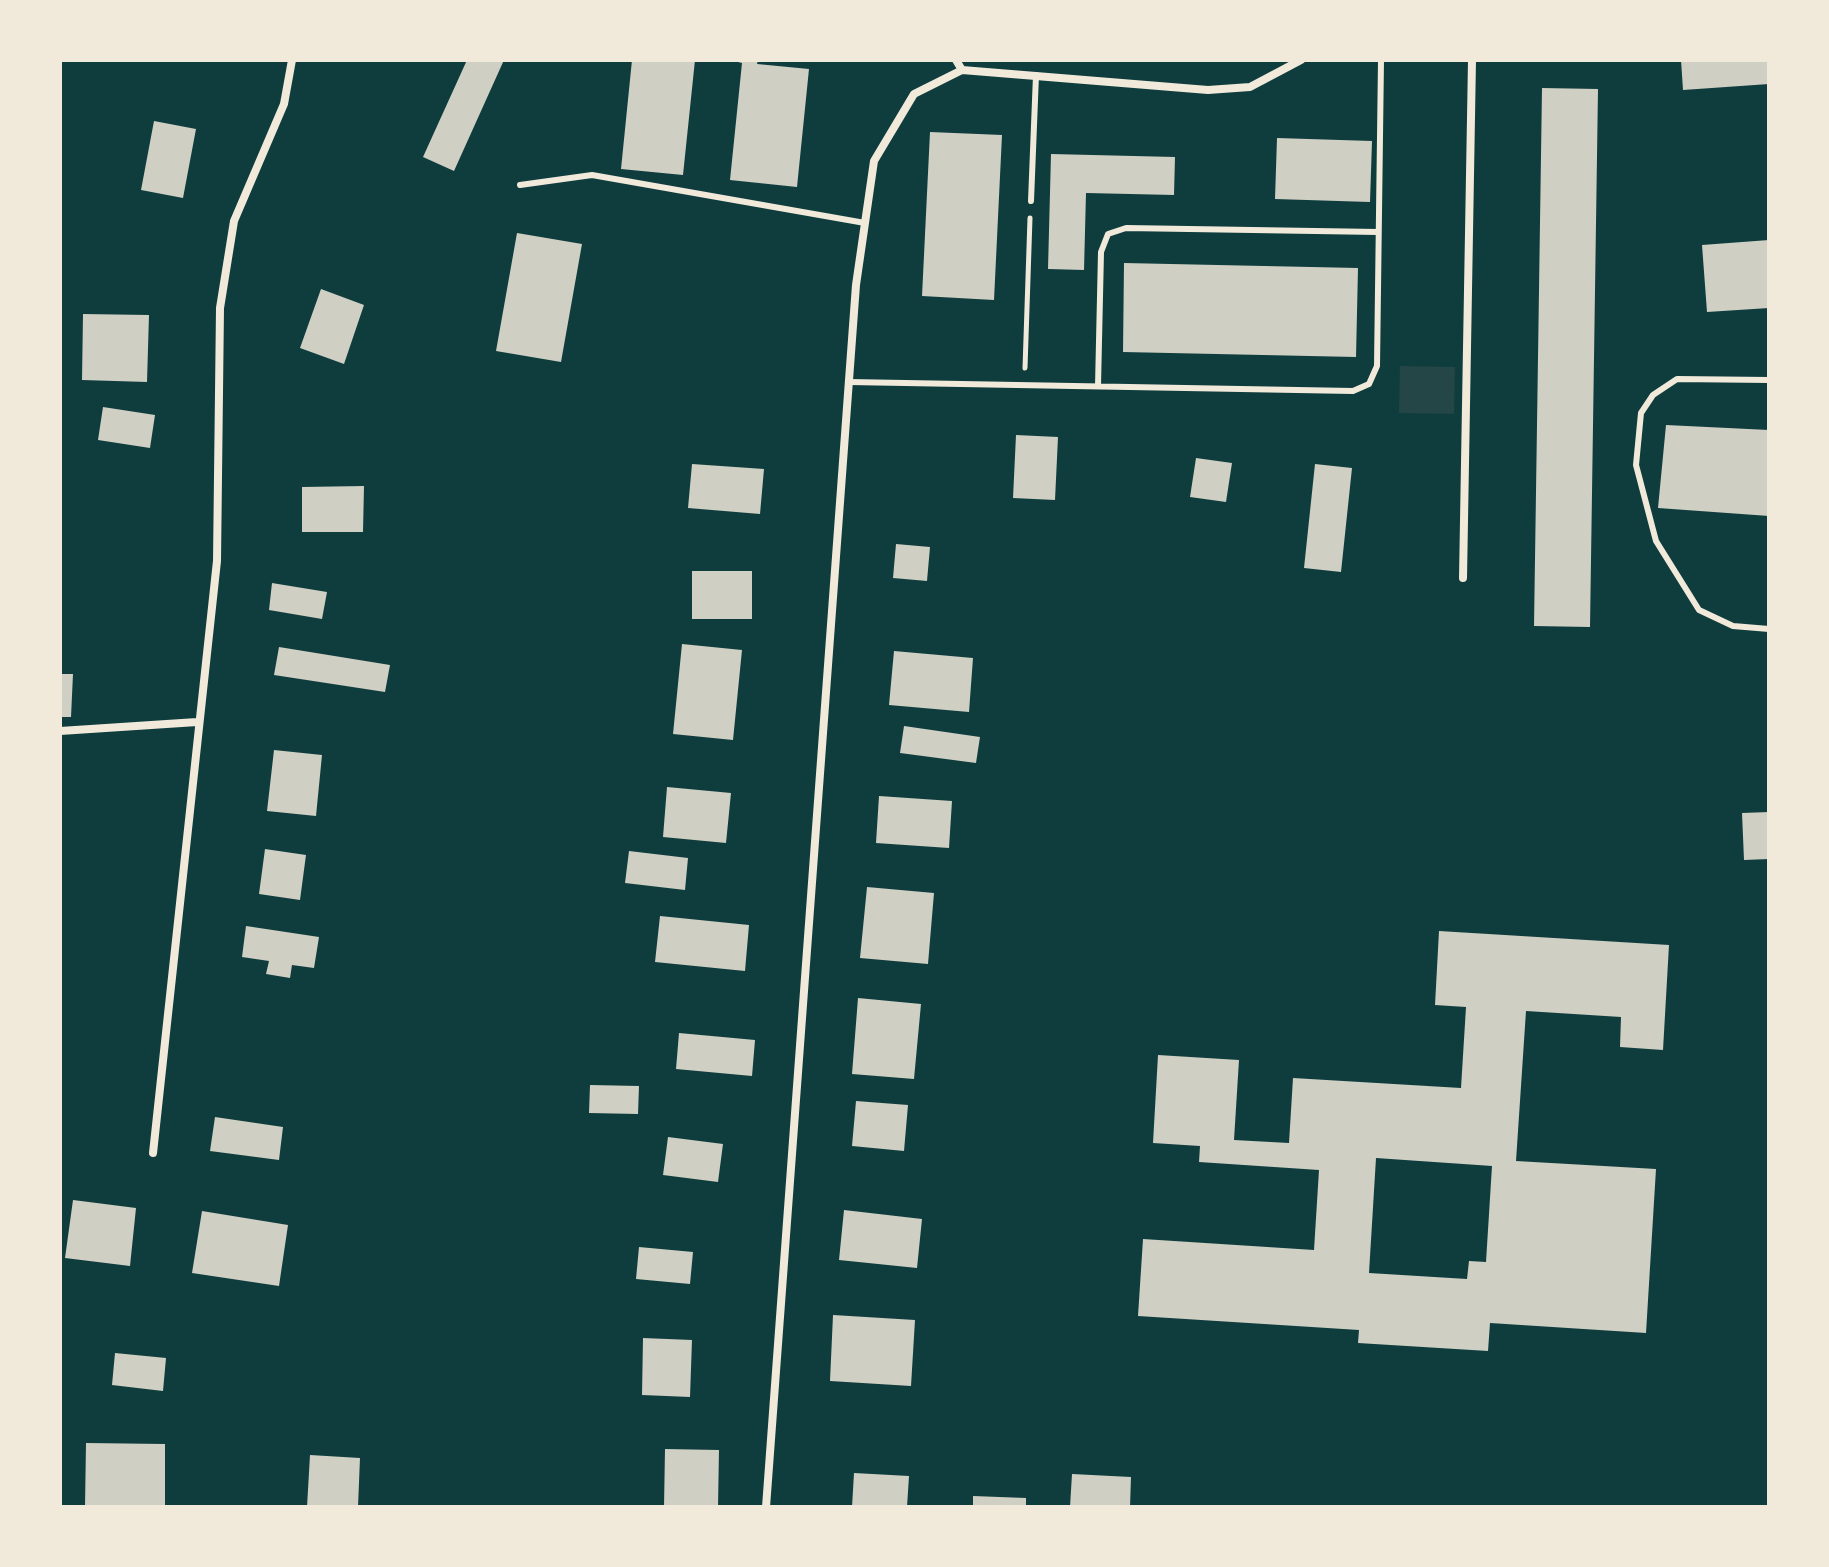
<!DOCTYPE html>
<style>
body{margin:0}
#map{position:relative;width:1829px;height:1567px;overflow:hidden;background:#0f3d3e;font-family:Roboto,sans-serif}
canvas{display:block}
.frame{position:absolute;inset:0;border:62px solid #f1e9da;pointer-events:none}
</style>
<div id="map">
<canvas width="1829" height="1567"></canvas>
<div class="frame"></div>
</div>
<script>
const ctx = document.querySelector('canvas').getContext('2d');
ctx.lineJoin = 'round';
function paint(path, color) {
  ctx.fillStyle = color;
  ctx.fill(path, 'evenodd');
}
function shape(rows) {
  const path = new Path2D();
  for (const r of rows) {
    path.moveTo(r[0], r[1]);
    for (let i = 2; i < r.length; i += 2) path.lineTo(r[i], r[i + 1]);
  }
  return path;
}
function trace(path, color, width, dash) {
  ctx.strokeStyle = color;
  ctx.lineWidth = width;
  ctx.lineCap = dash ? 'butt' : 'round';
  ctx.setLineDash(dash || []);
  ctx.stroke(path);
}
const green = shape([
 [1400,366,1455,367,1454,414,1399,413]
]);
const building = shape([
 [467,60,504,60,454,171,423,157],
 [632,60,695,60,683,175,621,169],
 [730,60,758,60,757,64,809,69,797,187,730,180,742,63],
 [1681,60,1769,60,1769,84,1683,90],
 [1542,88,1598,89,1590,627,1534,626],
 [154,121,196,129,183,198,141,190],
 [930,132,1002,135,994,300,922,296],
 [1277,138,1372,141,1370,202,1275,199],
 [1051,154,1175,157,1174,195,1086,193,1084,270,1048,269],
 [517,233,582,244,561,362,496,351],
 [1769,240,1769,308,1707,312,1702,245],
 [1124,263,1358,268,1356,357,1123,352],
 [321,289,364,305,344,364,300,348],
 [83,314,149,315,147,382,82,380],
 [103,407,155,415,150,448,98,440],
 [1666,425,1769,430,1769,516,1658,508],
 [1016,435,1058,437,1055,500,1013,498],
 [1196,458,1232,463,1226,502,1190,497],
 [692,464,764,469,760,514,688,508],
 [1315,464,1352,468,1341,572,1304,568],
 [364,486,363,532,302,532,302,487],
 [896,544,930,547,927,581,893,578],
 [692,571,752,571,752,619,692,619],
 [272,583,327,592,322,619,269,610],
 [682,644,742,650,733,740,673,734],
 [279,647,390,665,385,692,274,675],
 [894,651,973,658,969,712,889,705],
 [60,674,73,674,71,717,60,717],
 [904,726,980,737,976,763,900,753],
 [274,750,322,755,316,816,267,811],
 [667,787,731,793,726,843,663,837],
 [879,796,952,801,949,848,876,843],
 [1769,812,1769,859,1744,860,1742,813],
 [265,849,306,855,300,900,259,894],
 [629,851,688,858,685,890,625,883],
 [867,887,934,893,928,964,860,958],
 [660,916,749,925,745,971,655,962],
 [246,926,319,937,314,968,292,965,290,978,266,974,269,961,242,957],
 [1439,931,1669,945,1663,1050,1620,1047,1621,1017,1526,1011,1516,1161,1656,1169,1646,1333,1490,1323,1488,1351,1358,1343,1359,1330,1138,1316,1143,1239,1314,1250,1319,1170,1199,1162,1200,1146,1153,1143,1158,1055,1239,1060,1234,1140,1289,1143,1293,1078,1461,1088,1466,1007,1435,1005],
 [1376,1158,1492,1166,1486,1262,1469,1261,1467,1279,1369,1273],
 [858,998,921,1004,914,1079,852,1074],
 [679,1033,755,1040,752,1076,676,1069],
 [590,1085,639,1086,638,1114,589,1113],
 [856,1101,908,1105,904,1151,852,1146],
 [215,1117,283,1127,279,1160,210,1151],
 [668,1137,723,1144,718,1182,663,1175],
 [73,1200,136,1208,130,1266,65,1258],
 [844,1210,922,1219,917,1268,839,1260],
 [202,1211,288,1225,279,1286,192,1273],
 [639,1247,693,1252,690,1284,636,1279],
 [833,1315,915,1320,911,1386,830,1381],
 [643,1338,692,1340,690,1397,642,1395],
 [115,1353,166,1358,163,1391,112,1385],
 [86,1443,165,1444,165,1507,85,1507],
 [665,1449,719,1450,718,1507,664,1507],
 [310,1455,360,1458,358,1507,307,1507],
 [854,1473,909,1476,907,1507,852,1507],
 [1072,1474,1131,1477,1130,1507,1070,1507],
 [973,1496,1026,1498,1026,1507,973,1507]
]);
const path = shape([
 [1025,368,1030,218]
]);
const service = shape([
 [520,185,592,175,865,223],
 [1031,201,1036,75],
 [1769,380,1677,379,1653,395,1641,413,1636,465,1656,541,1699,610,1733,626,1769,629],
 [849,382,1353,391,1369,384,1377,366,1381,60],
 [1098,386,1101,252,1108,234,1126,228,1378,232]
]);
const minor = shape([
 [956,60,962,70],
 [1463,578,1472,60],
 [60,731,197,722],
 [153,1153,217,561,220,308,234,221,284,104,292,60],
 [766,1507,856,285,874,161,914,94,962,70,1208,90,1250,87,1301,60]
]);
paint(green, '#244646');
paint(building, '#cfcfc3');
trace(path, '#f1e9da', 5);
trace(service, '#f1e9da', 6);
trace(minor, '#f1e9da', 8);
</script>
